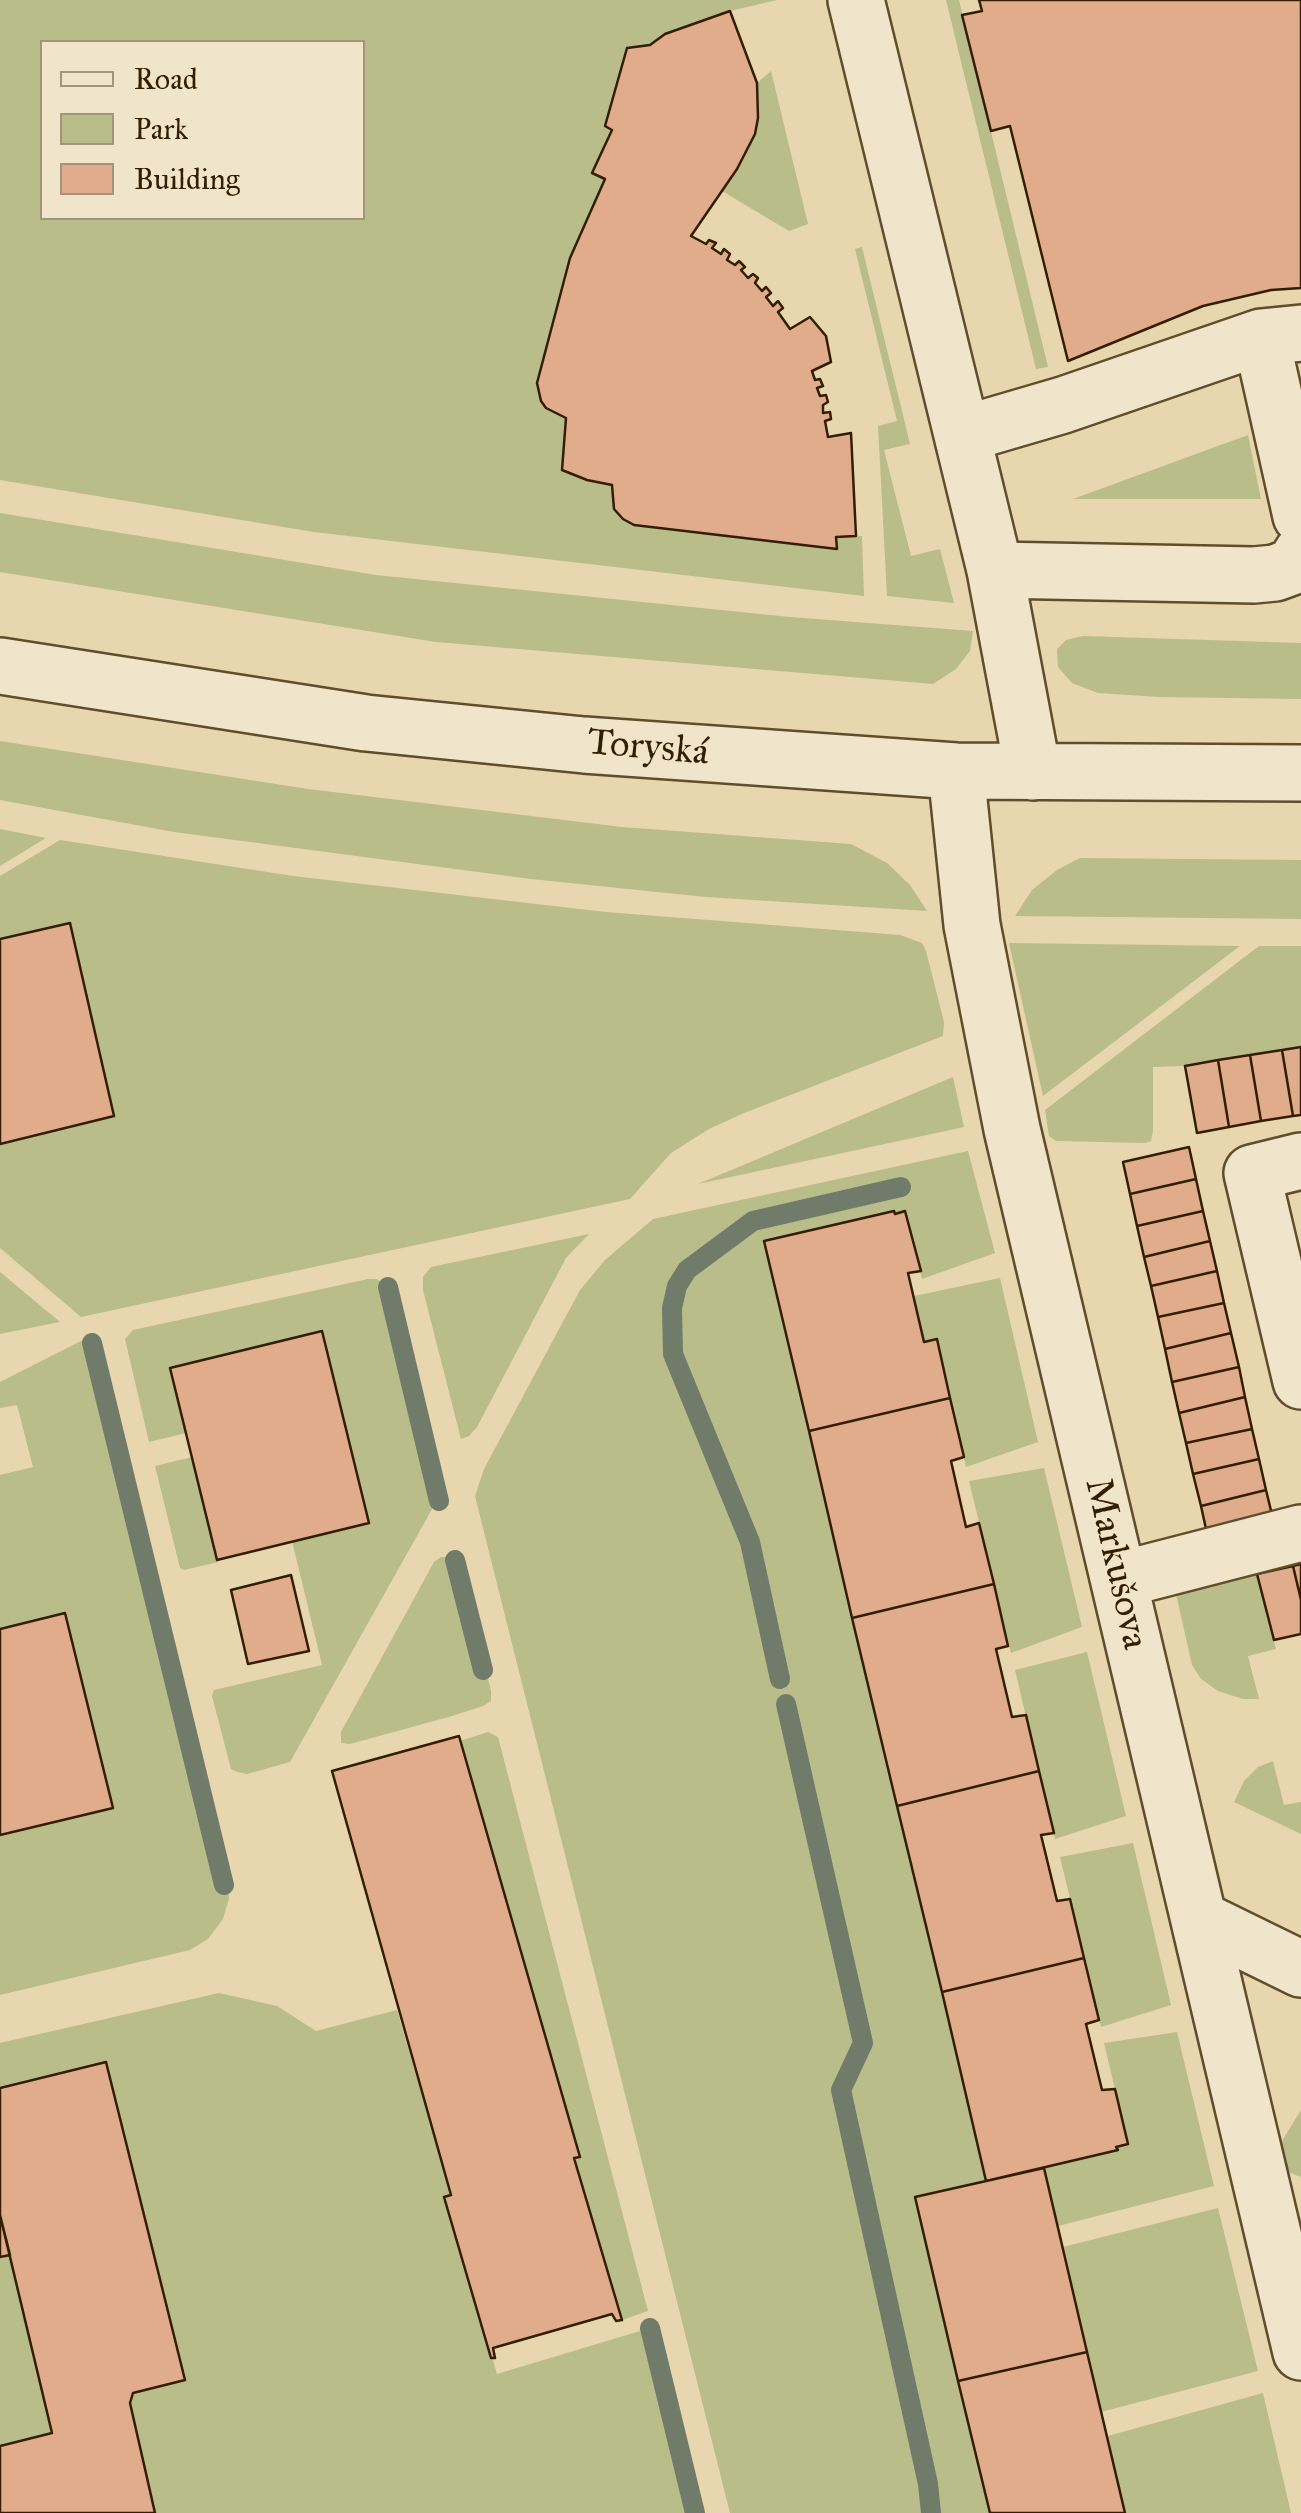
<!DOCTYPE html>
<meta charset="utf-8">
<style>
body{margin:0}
#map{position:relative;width:1301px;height:2513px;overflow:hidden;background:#e8d6af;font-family:"IM FELL Great Primer",serif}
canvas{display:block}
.legend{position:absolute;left:40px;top:40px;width:325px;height:180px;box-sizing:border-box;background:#f0e4cb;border:2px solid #a4957a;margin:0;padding:12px 18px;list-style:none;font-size:30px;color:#331f00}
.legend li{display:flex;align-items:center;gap:20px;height:50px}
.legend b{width:50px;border:2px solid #a4957a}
</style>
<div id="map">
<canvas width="1301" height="2513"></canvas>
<ul class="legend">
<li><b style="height:12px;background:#f0e4cb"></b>Road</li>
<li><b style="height:28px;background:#b8bd89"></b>Park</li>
<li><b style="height:28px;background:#e0ac8b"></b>Building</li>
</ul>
</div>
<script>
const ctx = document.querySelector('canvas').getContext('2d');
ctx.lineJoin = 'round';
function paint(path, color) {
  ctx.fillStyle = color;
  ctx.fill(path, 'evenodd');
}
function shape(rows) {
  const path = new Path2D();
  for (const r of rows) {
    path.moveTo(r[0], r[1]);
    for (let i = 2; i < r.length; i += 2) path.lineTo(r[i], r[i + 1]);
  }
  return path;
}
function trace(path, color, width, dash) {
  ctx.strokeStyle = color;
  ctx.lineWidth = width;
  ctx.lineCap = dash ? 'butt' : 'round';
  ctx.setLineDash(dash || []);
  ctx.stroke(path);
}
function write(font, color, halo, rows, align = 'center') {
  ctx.font = font + ' "IM FELL Great Primer",serif';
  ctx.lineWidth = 8;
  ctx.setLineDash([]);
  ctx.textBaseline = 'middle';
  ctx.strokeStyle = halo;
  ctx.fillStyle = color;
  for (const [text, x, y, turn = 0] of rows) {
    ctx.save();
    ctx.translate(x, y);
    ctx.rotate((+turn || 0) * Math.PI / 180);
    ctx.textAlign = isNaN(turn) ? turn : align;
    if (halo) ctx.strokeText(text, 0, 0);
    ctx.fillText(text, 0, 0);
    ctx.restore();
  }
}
const green = shape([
 [0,0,777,0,730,11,665,34,650,45,627,49,605,126,612,130,592,173,605,179,570,258,537,384,541,401,546,408,566,418,562,470,587,480,612,485,614,508,623,519,634,525,836,549,836,537,862,536,864,596,314,532,0,480],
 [42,42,362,42,362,218,42,218],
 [946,0,959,0,1048,367,1036,369],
 [771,71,808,224,789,231,722,191,755,134,758,118,757,83],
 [862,247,910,444,884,450,911,556,940,549,954,603,887,596,878,426,897,421,855,249],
 [1248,435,1261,499,1073,499],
 [0,513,376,575,790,617,973,631,970,651,956,669,933,684,436,642,0,572],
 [1083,636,1301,643,1301,699,1159,697,1098,693,1072,683,1058,667,1057,649,1066,640],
 [0,741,308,789,622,827,851,844,887,863,910,885,927,911,706,897,531,879,174,832,0,800],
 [0,829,46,838,0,866],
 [60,840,293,876,606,912,900,935,922,943,926,951,944,1022,943,1036,744,1113,709,1129,671,1153,630,1199,81,1317,0,1248,0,1144,114,1116,70,923,0,939,0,876],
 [1080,858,1301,860,1301,919,1015,916,1032,890,1057,870],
 [1009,943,1240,946,1043,1096],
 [1259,946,1301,946,1301,1047,1185,1066,1153,1067,1153,1131,1151,1141,1145,1143,1056,1141,1049,1136,1045,1110],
 [953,1077,964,1127,698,1184],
 [968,1151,995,1253,922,1279,905,1211,895,1214,893,1211,764,1242,986,2181,915,2198,990,2513,730,2513,475,1496,484,1469,580,1290,605,1260,653,1219],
 [589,1234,566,1258,477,1427,469,1436,461,1439,423,1290,423,1277,431,1267],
 [0,1272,60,1322,0,1334],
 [1000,1278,1038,1442,966,1467,937,1340,924,1342,914,1296],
 [368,1279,377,1279,392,1290,442,1500,436,1502,290,1762,247,1774,237,1772,231,1769,212,1696,214,1690,322,1665,292,1541,369,1523,322,1332,171,1368,186,1433,149,1442,125,1339,133,1330],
 [85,1339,98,1345,228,1883,229,1898,223,1919,208,1939,190,1950,0,1995,0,1835,112,1807,64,1613,0,1629,0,1475,33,1467,17,1405,0,1408,0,1382],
 [192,1457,218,1562,184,1570,180,1568,155,1466],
 [1044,1468,1082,1627,1011,1653,969,1481],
 [441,1557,452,1557,459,1562,491,1691,491,1701,483,1706,452,1716,350,1744,341,1743,341,1732,434,1562],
 [1254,1562,1276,1649,1248,1656,1259,1699,1243,1699,1218,1691,1201,1679,1192,1665,1174,1585],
 [1087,1652,1126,1816,1055,1839,1015,1670],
 [488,1732,498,1737,648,2311,622,2320,574,2158,580,2156,460,1741],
 [1273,1761,1284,1805,1301,1802,1301,1834,1234,1802,1244,1781,1258,1767],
 [1133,1843,1171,2005,1101,2027,1060,1857],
 [219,1993,277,2006,316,2031,397,2010,451,2195,444,2198,497,2374,650,2328,655,2334,699,2513,155,2513,130,2403,133,2393,185,2380,107,2062,0,2088,0,2043],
 [1177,2032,1214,2186,1058,2226,1044,2168,1117,2150,1116,2147,1128,2144,1104,2043],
 [1301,2110,1301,2177,1268,2164],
 [1218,2208,1258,2371,1101,2412,1063,2247],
 [10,2255,52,2433,0,2445,0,2258],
 [1263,2393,1291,2513,1125,2513,1108,2436]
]);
const stream = shape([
 [388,1287,439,1501],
 [92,1343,224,1885],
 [455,1560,483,1670],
 [780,1679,750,1542,673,1354,672,1308,677,1286,687,1270,753,1221,901,1187],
 [786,1704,863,2043,841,2090,928,2484,931,2513],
 [650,2328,695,2513]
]);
const building = shape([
 [979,0,1301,0,1301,288,1271,290,1203,306,1068,361,1010,126,991,131,962,15,982,11,979,0],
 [730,11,757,83,758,118,755,134,737,169,691,236,706,244,709,240,716,243,712,248,721,254,724,249,730,254,727,260,735,265,739,261,745,267,741,270,748,278,753,274,758,278,755,283,762,291,766,287,771,293,766,297,773,306,778,301,783,308,778,312,790,329,810,317,826,336,831,362,812,371,815,380,820,379,823,386,817,388,820,396,826,395,828,402,823,405,823,413,830,412,831,419,825,421,828,437,851,433,856,536,836,537,837,549,634,525,623,519,614,509,612,485,587,480,562,470,566,418,546,408,541,401,537,383,570,258,605,179,592,173,612,130,605,126,627,48,650,45,665,34,730,11],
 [70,923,114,1116,0,1144,0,939,70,923],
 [1301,1047,1301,1115,1293,1116,1282,1050,1301,1047],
 [1282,1050,1293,1116,1261,1121,1250,1055,1282,1050],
 [1250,1055,1261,1121,1229,1127,1218,1060,1250,1055],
 [1218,1060,1229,1127,1197,1133,1185,1066,1218,1060],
 [1189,1147,1196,1179,1130,1194,1123,1162,1189,1147],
 [1196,1179,1203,1211,1137,1226,1130,1194,1196,1179],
 [894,1211,895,1214,905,1211,921,1271,908,1273,924,1342,937,1339,950,1398,809,1431,764,1241,894,1211],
 [1203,1211,1210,1241,1144,1257,1137,1226,1203,1211],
 [1210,1241,1217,1271,1151,1286,1144,1257,1210,1241],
 [1217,1271,1224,1303,1158,1317,1151,1286,1217,1271],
 [1224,1303,1231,1333,1165,1349,1158,1317,1224,1303],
 [322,1331,369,1523,217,1560,170,1368,322,1331],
 [1231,1333,1239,1367,1172,1382,1165,1349,1231,1333],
 [1239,1367,1245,1397,1179,1413,1172,1382,1239,1367],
 [1245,1397,1252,1429,1186,1443,1179,1413,1245,1397],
 [950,1398,964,1457,951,1461,966,1527,979,1523,994,1584,852,1618,809,1431,950,1398],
 [1252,1429,1259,1459,1193,1474,1186,1443,1252,1429],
 [1259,1459,1266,1490,1201,1506,1193,1474,1259,1459],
 [1266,1490,1274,1523,1208,1538,1201,1506,1266,1490],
 [1301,1564,1301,1600,1293,1566,1301,1564],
 [1293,1566,1301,1600,1301,1634,1274,1640,1257,1574,1293,1566],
 [291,1575,309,1651,248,1664,231,1590,291,1575],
 [994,1584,1008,1646,996,1649,1012,1717,1026,1715,1039,1771,897,1806,852,1618,994,1584],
 [65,1613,113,1808,0,1835,0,1629,65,1613],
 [459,1736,580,2157,574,2158,622,2320,616,2321,612,2314,493,2348,495,2358,491,2358,444,2197,451,2195,332,1771,459,1736],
 [1039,1771,1054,1833,1041,1835,1057,1901,1070,1899,1084,1958,942,1992,897,1806,1039,1771],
 [1084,1958,1099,2020,1086,2024,1102,2090,1115,2089,1128,2144,1116,2147,1118,2150,986,2181,942,1992,1084,1958],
 [106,2062,185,2380,133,2393,130,2403,155,2513,0,2513,0,2446,52,2433,0,2215,0,2088,106,2062],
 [1044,2168,1087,2352,958,2381,915,2197,1044,2168],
 [0,2215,10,2255,0,2257,0,2215],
 [1087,2352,1125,2513,990,2513,958,2381,1087,2352]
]);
const minor = shape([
 [856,0,995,570,1033,772],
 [1261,337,1301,516],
 [964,434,1063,405,1261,337,1301,333],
 [995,570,1254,575,1275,573,1294,566,1301,554],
 [0,666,366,723,584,745,956,771,1301,773],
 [956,771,972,925,1012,1129,1301,2352],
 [1301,1161,1252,1173,1301,1381],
 [1119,1580,1301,1533],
 [1199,1919,1301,1969]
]);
const streetNames = [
 ["Toryská",648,749,5],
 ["Markušova",1115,1564,77]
];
paint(green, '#b8bd89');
trace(stream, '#707b6a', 20);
paint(building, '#e0ac8b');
trace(building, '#331f00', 2.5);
trace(minor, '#604d2c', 60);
trace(minor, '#f0e4cb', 55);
write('38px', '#331f00', '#f0e4cb', streetNames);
</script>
